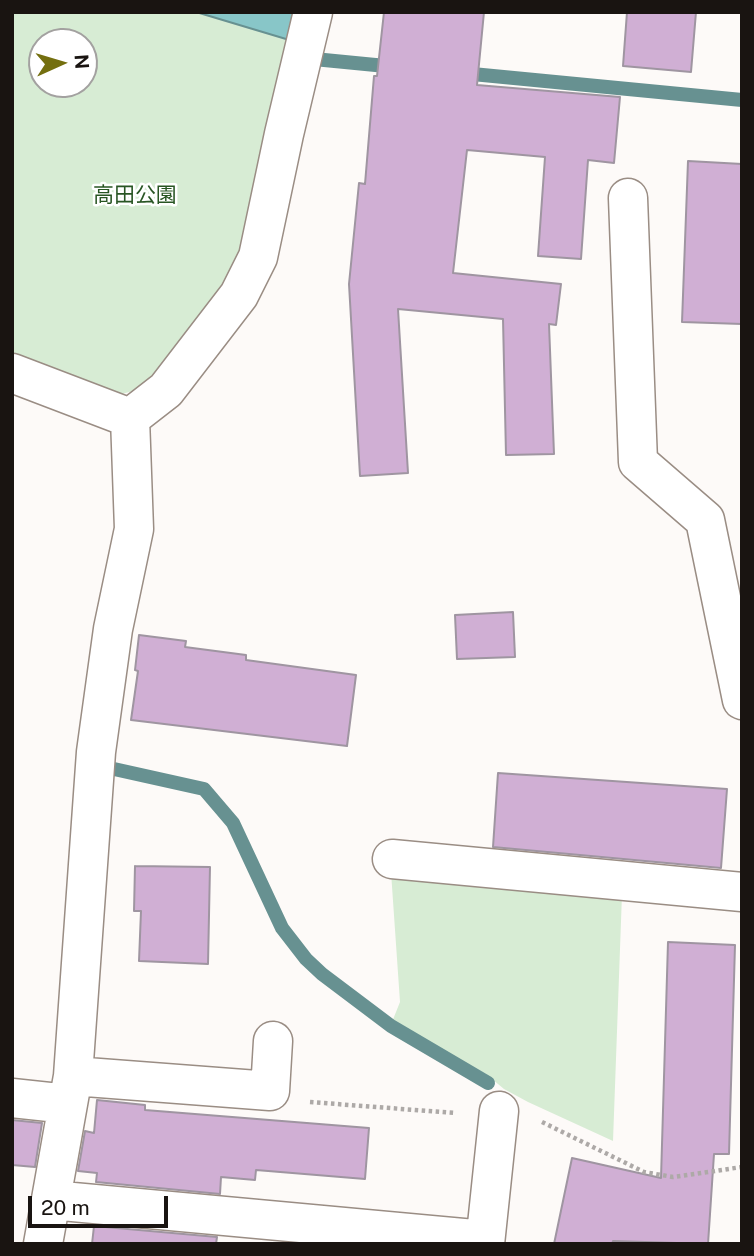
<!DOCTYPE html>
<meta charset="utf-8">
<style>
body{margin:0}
#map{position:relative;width:754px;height:1256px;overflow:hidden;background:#fdfaf8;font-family:"Public Sans",sans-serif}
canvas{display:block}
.frame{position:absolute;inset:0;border:14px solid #191411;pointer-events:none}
.north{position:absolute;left:28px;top:28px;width:70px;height:70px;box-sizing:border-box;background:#fff;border:2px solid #a3a1a0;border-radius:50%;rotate:86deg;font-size:19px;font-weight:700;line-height:28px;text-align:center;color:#191411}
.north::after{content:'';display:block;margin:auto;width:24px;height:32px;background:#746f0f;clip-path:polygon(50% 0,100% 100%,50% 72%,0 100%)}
.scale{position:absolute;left:28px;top:1196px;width:140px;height:32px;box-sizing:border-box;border:4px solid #191411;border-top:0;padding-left:9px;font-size:21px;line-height:24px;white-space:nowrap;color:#191411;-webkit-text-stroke:5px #fff;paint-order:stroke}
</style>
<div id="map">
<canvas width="754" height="1256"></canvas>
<div class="frame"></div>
<div class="north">N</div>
<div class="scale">20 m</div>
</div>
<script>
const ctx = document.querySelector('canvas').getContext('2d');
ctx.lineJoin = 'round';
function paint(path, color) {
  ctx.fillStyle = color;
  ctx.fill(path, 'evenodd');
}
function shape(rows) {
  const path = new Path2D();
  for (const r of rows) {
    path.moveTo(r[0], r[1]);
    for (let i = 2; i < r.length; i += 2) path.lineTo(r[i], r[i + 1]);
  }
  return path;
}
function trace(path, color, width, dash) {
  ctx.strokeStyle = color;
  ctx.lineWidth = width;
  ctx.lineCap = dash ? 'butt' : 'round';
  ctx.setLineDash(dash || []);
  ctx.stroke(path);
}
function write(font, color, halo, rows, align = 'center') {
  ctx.font = font + ' "Public Sans","Noto Sans JP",sans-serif';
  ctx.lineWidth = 5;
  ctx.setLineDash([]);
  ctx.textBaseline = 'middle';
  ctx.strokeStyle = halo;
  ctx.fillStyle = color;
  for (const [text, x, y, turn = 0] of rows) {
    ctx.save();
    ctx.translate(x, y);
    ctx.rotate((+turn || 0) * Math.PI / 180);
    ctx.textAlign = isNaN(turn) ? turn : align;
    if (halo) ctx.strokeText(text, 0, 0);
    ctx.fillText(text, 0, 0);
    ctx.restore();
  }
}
const green = shape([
 [14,12,196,12,296,42,247,256,159,384,118,395,12,355,12,24],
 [42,42,84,42,84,84,42,84],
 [391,872,622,894,613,1141,528,1102,504,1089,486,1074,392,1022,400,1002]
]);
const water = shape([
 [196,12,302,12,296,42,196,12]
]);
const stream = shape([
 [314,59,396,67],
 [462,73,742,100],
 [96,765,204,789,233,823,282,928,306,959,322,974,391,1026,488,1083]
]);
const building = shape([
 [384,12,484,12,477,85,620,97,614,163,588,160,581,259,538,256,545,157,467,150,453,273,561,284,556,325,549,324,554,454,506,455,503,319,398,309,408,473,360,476,349,284,359,183,365,184,374,76,377,76,384,12],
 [627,12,696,12,691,72,623,66,627,12],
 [688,161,742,164,742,324,682,322,688,161],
 [513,612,515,657,457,659,455,615,513,612],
 [139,635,186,641,185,647,246,655,246,660,356,675,347,746,131,720,138,671,135,670,139,635],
 [498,773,727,789,721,868,493,847,498,773],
 [135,866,210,867,208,964,139,961,141,911,134,911,135,866],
 [668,942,735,945,729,1154,714,1154,708,1244,613,1241,612,1244,554,1244,572,1158,661,1178,668,942],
 [97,1100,145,1105,145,1110,369,1128,365,1179,256,1170,255,1180,221,1177,220,1194,96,1182,97,1173,78,1171,85,1131,94,1133,97,1100],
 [12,1120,42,1123,35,1167,12,1165,12,1120],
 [94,1226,217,1237,216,1244,92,1244,94,1226]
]);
const path = shape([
 [310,1102,455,1113],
 [542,1122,644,1172,673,1177,742,1167]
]);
const minor = shape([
 [628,198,638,462,705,520,742,700],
 [12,373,130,418],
 [392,859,742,892],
 [73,1076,270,1091,273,1041],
 [12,1098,68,1104],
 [51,1200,485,1240],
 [43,1244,73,1076,96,752,113,629,134,529,130,418,166,390,239,295,258,257,284,134,313,12],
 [485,1244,499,1111]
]);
const parkNames = [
 ["高田公園",135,196]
];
paint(green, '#d7ecd4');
paint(water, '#88c6c8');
trace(water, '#679191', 2);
trace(stream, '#679191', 14);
paint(building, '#d0afd4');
trace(building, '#9f95a1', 2);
trace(minor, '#9a8d84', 41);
trace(path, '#ada9a7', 4.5, [3.5, 3.5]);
trace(minor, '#fff', 38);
write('21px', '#285523', '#fff', parkNames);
</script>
